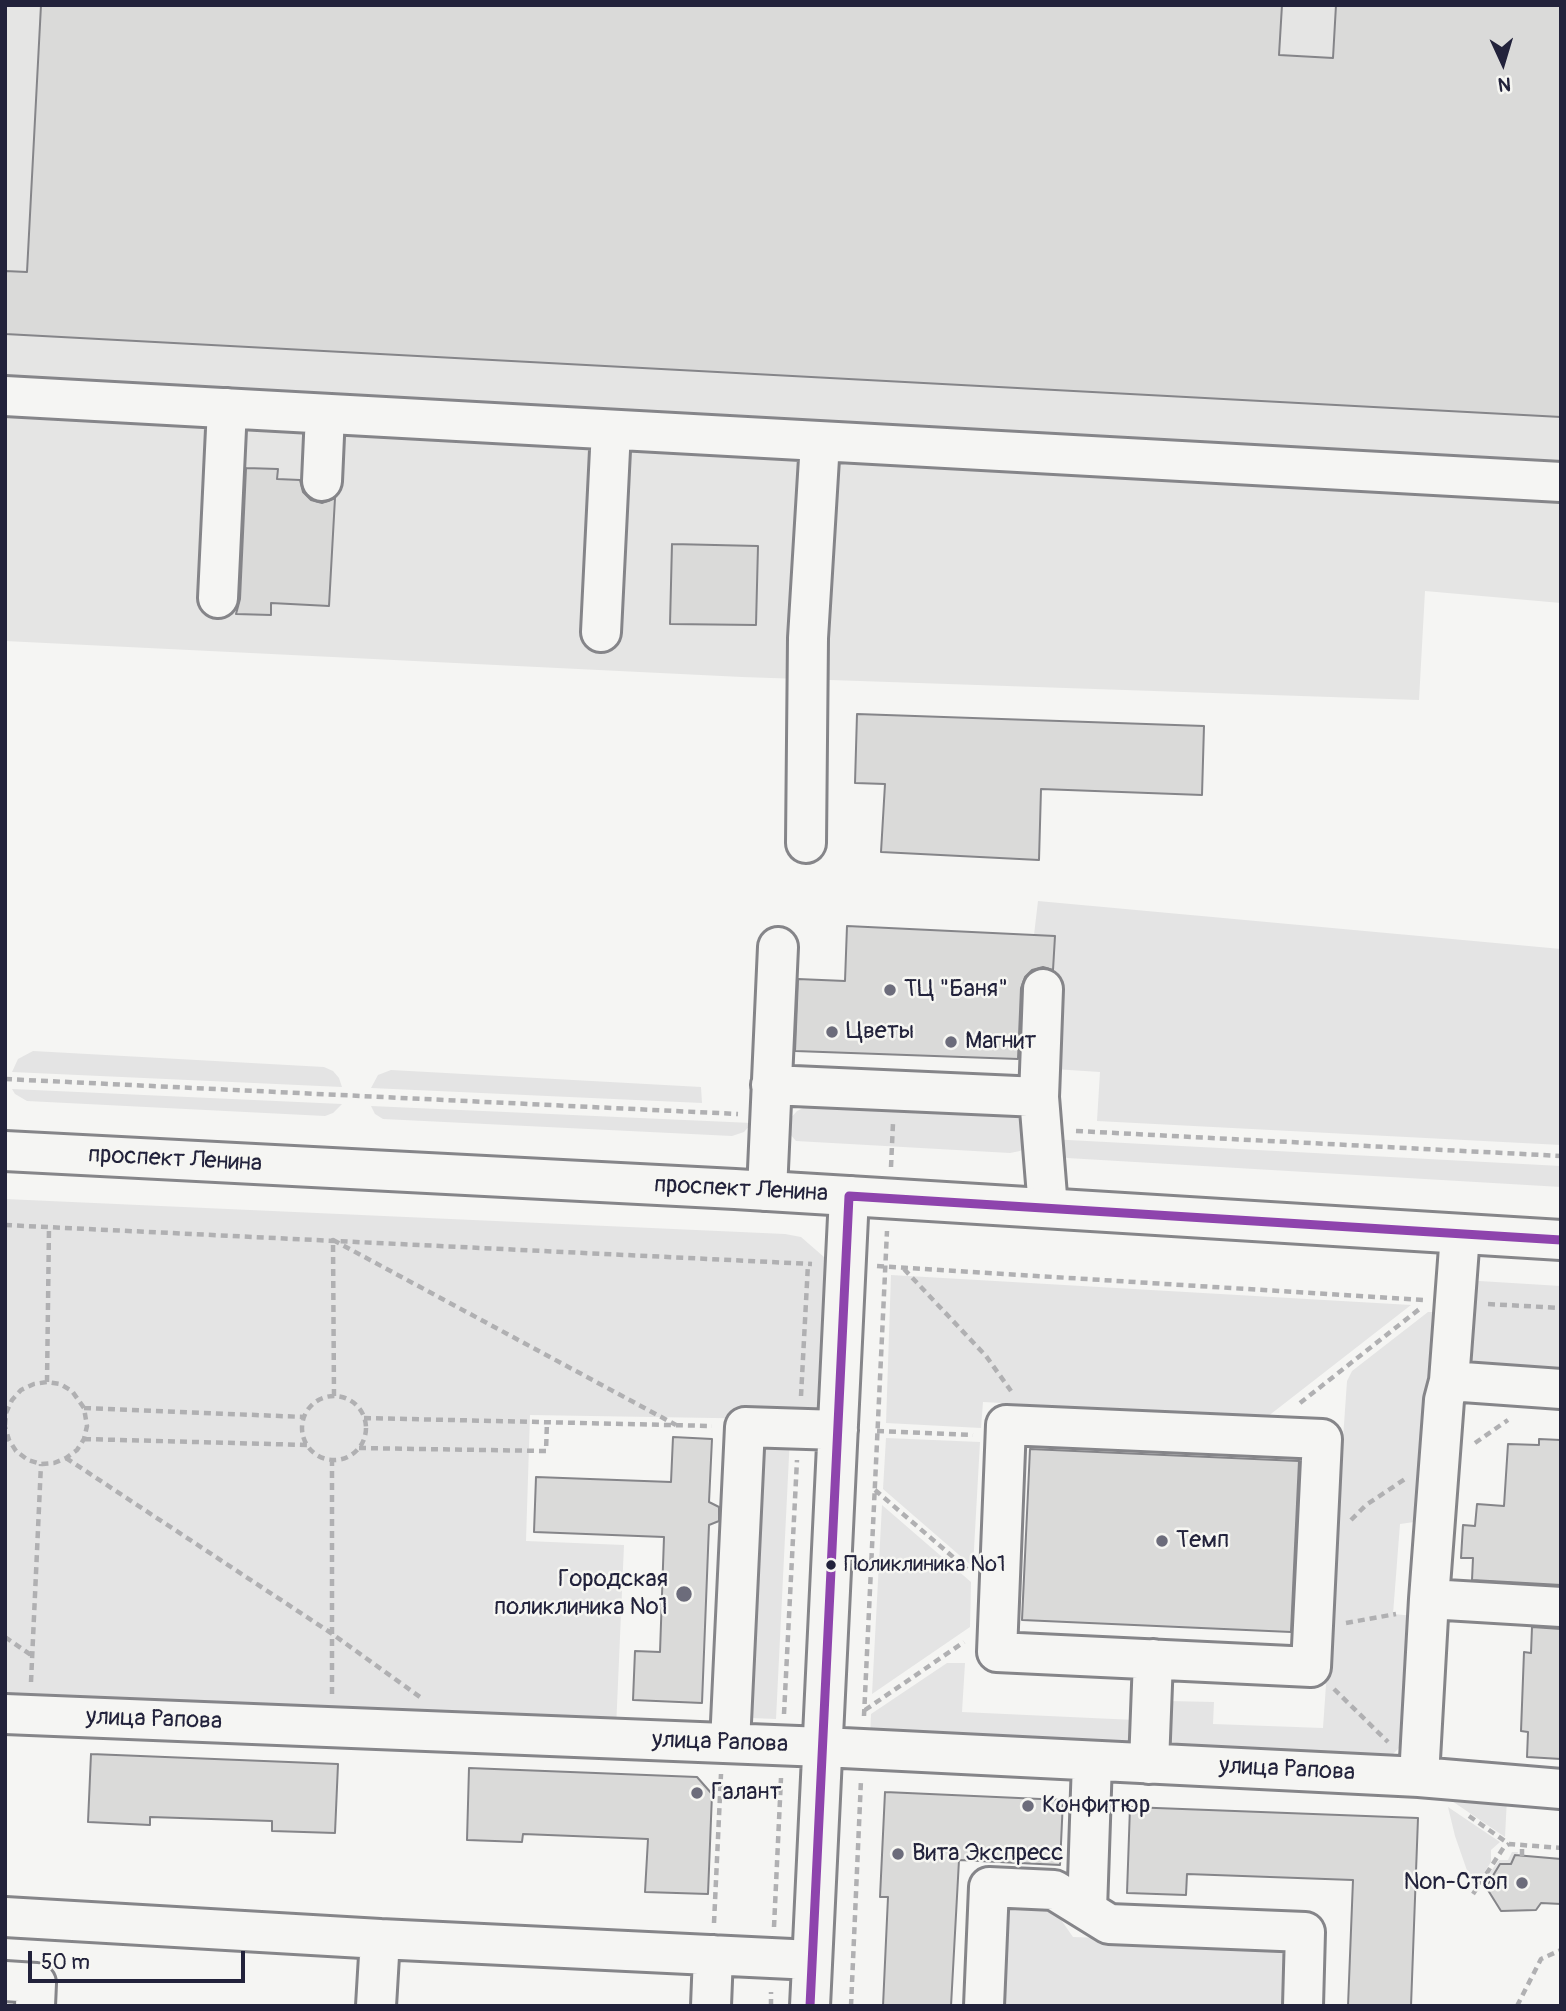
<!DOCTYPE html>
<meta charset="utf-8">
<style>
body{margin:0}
#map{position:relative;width:1566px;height:2011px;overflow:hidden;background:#f5f5f3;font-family:Pangolin,sans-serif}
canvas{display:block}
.frame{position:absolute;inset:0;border:7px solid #22223b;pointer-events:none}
.north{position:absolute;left:1468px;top:28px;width:70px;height:70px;-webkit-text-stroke:5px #f6f6f2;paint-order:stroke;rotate:176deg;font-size:19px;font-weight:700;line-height:28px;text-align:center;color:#22223b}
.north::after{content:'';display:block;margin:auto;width:24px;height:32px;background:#22223b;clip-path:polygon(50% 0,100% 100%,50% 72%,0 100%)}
.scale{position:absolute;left:28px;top:1951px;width:217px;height:32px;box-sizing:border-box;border:4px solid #22223b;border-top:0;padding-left:9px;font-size:21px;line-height:24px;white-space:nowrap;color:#22223b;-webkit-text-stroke:5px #f6f6f2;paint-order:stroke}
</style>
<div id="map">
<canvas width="1566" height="2011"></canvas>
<div class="frame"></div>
<div class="north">N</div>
<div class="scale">50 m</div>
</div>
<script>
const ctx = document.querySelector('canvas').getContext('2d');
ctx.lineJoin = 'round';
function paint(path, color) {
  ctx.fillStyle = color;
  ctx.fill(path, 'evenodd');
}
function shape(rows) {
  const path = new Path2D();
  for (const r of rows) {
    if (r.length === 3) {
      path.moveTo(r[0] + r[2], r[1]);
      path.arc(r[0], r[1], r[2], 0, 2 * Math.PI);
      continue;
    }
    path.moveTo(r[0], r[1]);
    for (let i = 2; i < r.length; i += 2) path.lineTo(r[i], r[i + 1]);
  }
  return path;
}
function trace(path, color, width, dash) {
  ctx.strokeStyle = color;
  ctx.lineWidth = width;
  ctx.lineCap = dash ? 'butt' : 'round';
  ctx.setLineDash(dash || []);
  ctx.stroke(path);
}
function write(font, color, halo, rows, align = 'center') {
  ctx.font = font + ' Pangolin,sans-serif';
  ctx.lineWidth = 5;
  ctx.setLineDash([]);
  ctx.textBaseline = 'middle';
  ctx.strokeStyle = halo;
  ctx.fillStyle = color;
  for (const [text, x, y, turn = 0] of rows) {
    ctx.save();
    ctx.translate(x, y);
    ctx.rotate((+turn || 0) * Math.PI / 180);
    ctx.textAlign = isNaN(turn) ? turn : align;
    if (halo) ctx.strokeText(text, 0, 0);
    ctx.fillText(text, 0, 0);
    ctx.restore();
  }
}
const built = shape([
 [5,5,1561,5,1561,603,1425,591,1419,700,742,677,5,641]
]);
const green = shape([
 [1038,901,1561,949,1561,1145,1097,1121,1100,1072,1054,1069,1059,978,1053,974,1054,936,1034,935],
 [33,1051,324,1067,333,1071,339,1078,342,1087,12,1072,18,1059],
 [391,1070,701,1087,702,1103,371,1088,378,1075],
 [12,1089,342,1104,333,1113,325,1116,27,1101,15,1094],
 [809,1105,1019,1117,1026,1125,1028,1145,1020,1151,1010,1153,796,1141,789,1133,789,1120,797,1111],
 [371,1106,752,1123,744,1132,732,1136,383,1119,375,1114],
 [1049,1139,1561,1166,1561,1187,1067,1158,1056,1153],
 [5,1199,785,1234,801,1237,824,1257,828,1270,822,1415,775,1419,530,1415,526,1541,624,1545,616,1729,5,1703],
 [891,1275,1411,1305,1267,1417,983,1402,981,1428,886,1423],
 [1479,1281,1561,1286,1561,1377,1467,1363,1470,1284],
 [1428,1312,1441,1312,1428,1520,1400,1524,1393,1614,1415,1616,1403,1744,1388,1759,1178,1751,1168,1740,1168,1701,1214,1702,1213,1724,1323,1728,1347,1381,1352,1371],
 [790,1436,776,1719,751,1718,765,1444],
 [886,1438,980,1442,973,1567,883,1489],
 [882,1505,971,1582,970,1627,872,1694],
 [947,1663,965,1663,962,1712,1135,1720,1131,1742,1123,1748,870,1739,871,1714],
 [1449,1794,1507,1798,1505,1837,1449,1799],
 [1448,1807,1500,1842,1491,1850,1491,1862,1476,1885,1471,1882,1455,1836],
 [1512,1852,1518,1852,1517,1856,1514,1856,1511,1864,1500,1864,1486,1887,1482,1884,1499,1860,1508,1860],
 [1000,1901,1050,1904,1073,1937,1290,1945,1288,2006,994,2006]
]);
const building = shape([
 [41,5,1282,5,1279,55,1333,58,1336,5,1561,5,1561,417,5,334,5,271,27,272,41,5],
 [246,468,278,469,277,479,300,480,303,492,311,500,322,503,335,498,329,606,271,603,271,615,236,614,240,599,246,468],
 [672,544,758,546,756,625,670,624,672,544],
 [857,714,1204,726,1202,795,1041,789,1039,860,881,852,885,784,855,783,857,714],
 [847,926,1055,936,1053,970,1043,967,1032,970,1025,977,1021,988,1018,1059,795,1051,798,979,845,981,847,926],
 [673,1437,712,1439,709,1502,719,1507,719,1521,709,1525,702,1703,633,1700,635,1651,660,1652,664,1537,534,1532,536,1477,671,1482,673,1437],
 [1539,1439,1561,1440,1561,1585,1472,1580,1473,1558,1461,1558,1463,1525,1475,1526,1477,1504,1504,1506,1508,1444,1539,1445,1539,1439],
 [1030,1449,1299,1461,1291,1632,1022,1620,1030,1449],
 [1532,1627,1561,1629,1561,1759,1527,1757,1528,1732,1521,1731,1524,1652,1531,1653,1532,1627],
 [91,1754,338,1764,335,1833,272,1831,272,1821,150,1817,150,1825,88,1822,91,1754],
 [469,1768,697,1777,712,1794,708,1894,645,1892,648,1839,523,1834,522,1842,467,1840,469,1768],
 [885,1792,1063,1800,1060,1865,959,1860,951,2006,883,2006,888,1897,880,1897,885,1792],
 [1130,1807,1418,1818,1411,2006,1348,2006,1353,1880,1187,1874,1186,1895,1127,1893,1130,1807],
 [1515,1855,1561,1859,1561,1904,1541,1903,1536,1910,1501,1911,1486,1887,1500,1864,1511,1864,1515,1855]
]);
const path = shape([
 [5,1079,738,1114],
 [1076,1131,1561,1156],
 [891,1167,893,1123],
 [5,1225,812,1264],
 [877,1266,1423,1300],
 [904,1269,986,1356,1011,1391],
 [1488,1304,1561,1308],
 [47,1382,49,1227],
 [334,1396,333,1240,676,1425],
 [801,1396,808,1264],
 [334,1428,32],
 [1300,1403,1422,1307],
 [84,1408,304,1417],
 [364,1418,712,1426],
 [5,1425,6,1413,12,1400,21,1390,34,1384,47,1382,60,1384,72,1391,84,1408,87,1426,84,1439,77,1450,66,1458,54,1463,41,1464,28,1460,16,1451,9,1440,5,1427],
 [877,1431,973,1435],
 [84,1439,307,1445],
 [1475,1443,1508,1420],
 [359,1448,546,1451,547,1422],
 [66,1458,331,1633,420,1697],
 [875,1490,967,1569],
 [1351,1520,1366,1505,1405,1479],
 [1346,1623,1396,1614],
 [5,1637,31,1655],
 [31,1682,41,1464],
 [1334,1689,1388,1742],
 [332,1694,332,1460],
 [865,1710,964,1642],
 [784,1714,797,1460],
 [864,1716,887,1231],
 [1469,1816,1509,1844,1561,1848],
 [1522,1856,1522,1845],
 [1473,1894,1504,1847,1509,1844],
 [714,1923,721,1774],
 [774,1927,781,1778],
 [771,2006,771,1992],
 [851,2006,861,1780],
 [1517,2006,1541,1959,1561,1950]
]);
const minor = shape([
 [5,396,1561,482],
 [322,481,325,414],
 [218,598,227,408],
 [601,632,611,430],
 [806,843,808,638,820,442],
 [1043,989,1039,1097,1048,1208],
 [771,1085,1039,1097],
 [767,1191,778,947],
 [1449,1381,1561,1389],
 [1006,1425,1322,1439,1311,1667,997,1652,1006,1425],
 [1429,1599,1561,1607],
 [5,1714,823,1747,1419,1777,1561,1789],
 [730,1743,745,1427,838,1430],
 [1149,1764,1153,1659],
 [1419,1777,1429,1599,1444,1400,1449,1381,1460,1234],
 [1087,1910,1092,1761],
 [5,1917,380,1939,812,1960],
 [5,1981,36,1983,35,2006],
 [376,2006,380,1939],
 [711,2006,713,1955],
 [810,2006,849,1196],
 [984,2006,989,1887,1054,1890,1109,1924,1305,1932,1303,2006]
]);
const major = shape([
 [5,1151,735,1189,1561,1240]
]);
const bus1 = shape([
 [849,1196,1561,1240],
 [810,2006,849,1196]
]);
const markers = [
 [890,990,7,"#6c6c7b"],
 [832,1032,7,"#6c6c7b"],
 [951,1042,7,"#6c6c7b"],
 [1162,1541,7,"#6c6c7b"],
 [831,1565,6,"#22223b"],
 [684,1594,9,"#6c6c7b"],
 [697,1793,7,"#6c6c7b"],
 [1028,1806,7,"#6c6c7b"],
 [898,1854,7,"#6c6c7b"],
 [1522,1883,7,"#6c6c7b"]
];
const busNames = [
 ["Поликлиника №1",844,1565]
];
const poiNames = [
 ["ТЦ \"Баня\"",904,990],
 ["Цветы",846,1032],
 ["Магнит",965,1042],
 ["Темп",1176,1541],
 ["Городская",668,1580,"right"],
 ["поликлиника №1",668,1608,"right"],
 ["Галант",711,1793],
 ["Конфитюр",1042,1806],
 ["Вита Экспресс",912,1854],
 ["Non-Стоп",1508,1883,"right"]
];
const streetNames = [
 ["проспект Ленина",175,1160,3],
 ["проспект Ленина",741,1190,3],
 ["улица Рапова",154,1720,2],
 ["улица Рапова",720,1743,2],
 ["улица Рапова",1287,1770,3]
];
paint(built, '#e5e5e4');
paint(green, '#e4e4e4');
paint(building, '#dadad9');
trace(building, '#858589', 2);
trace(minor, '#858589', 44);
trace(major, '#858589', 44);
trace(path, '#b0b0b2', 4.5, [7, 5]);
trace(minor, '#f5f5f3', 38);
trace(major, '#f5f5f3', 38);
trace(bus1, '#8e44ad', 9);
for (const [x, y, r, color] of markers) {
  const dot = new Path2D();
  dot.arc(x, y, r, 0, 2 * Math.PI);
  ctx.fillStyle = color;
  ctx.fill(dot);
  trace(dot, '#f6f6f2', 2.5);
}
write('22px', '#22223b', '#f6f6f2', busNames, 'left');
write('24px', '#22223b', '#f6f6f2', poiNames, 'left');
write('24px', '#22223b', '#f6f6f2', streetNames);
</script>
